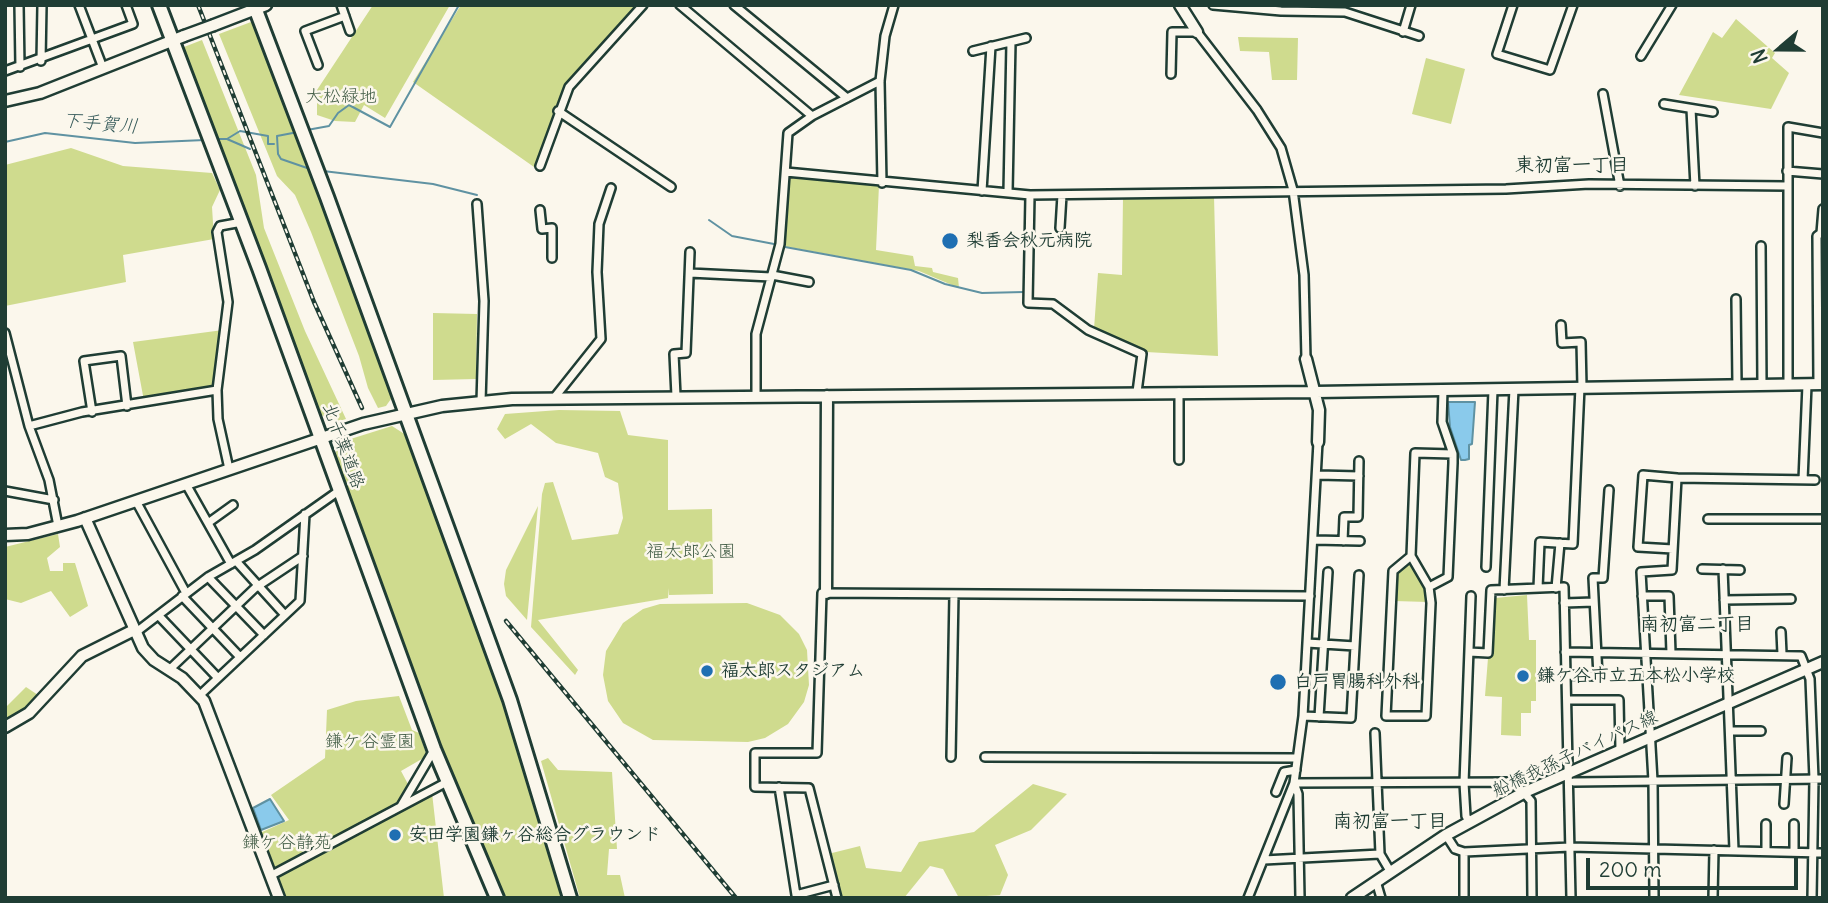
<!DOCTYPE html>
<meta charset="utf-8">
<style>
body{margin:0}
#map{position:relative;width:1828px;height:903px;overflow:hidden;background:#fbf7ec;font-family:Delius,sans-serif}
canvas{display:block}
.frame{position:absolute;inset:0;border:7px solid #1f3d34;pointer-events:none}
.north{position:absolute;left:1744px;top:14px;width:70px;height:70px;-webkit-text-stroke:5px #fbf7ec;paint-order:stroke;rotate:250deg;font-size:19px;font-weight:700;line-height:28px;text-align:center;color:#1f3d34}
.north::after{content:'';display:block;margin:auto;width:24px;height:32px;background:#1f3d34;clip-path:polygon(50% 0,100% 100%,50% 72%,0 100%)}
.scale{position:absolute;left:1586px;top:858px;width:212px;height:32px;box-sizing:border-box;border:4px solid #1f3d34;border-top:0;padding-left:9px;font-size:21px;line-height:24px;white-space:nowrap;color:#1f3d34;-webkit-text-stroke:5px #fbf7ec;paint-order:stroke}
</style>
<div id="map">
<canvas width="1828" height="903"></canvas>
<div class="frame"></div>
<div class="north">N</div>
<div class="scale">200 m</div>
</div>
<script>
const ctx = document.querySelector('canvas').getContext('2d');
ctx.lineJoin = 'round';
function paint(path, color) {
  ctx.fillStyle = color;
  ctx.fill(path, 'evenodd');
}
function shape(rows) {
  const path = new Path2D();
  for (const r of rows) {
    path.moveTo(r[0], r[1]);
    for (let i = 2; i < r.length; i += 2) path.lineTo(r[i], r[i + 1]);
  }
  return path;
}
function trace(path, color, width, dash) {
  ctx.strokeStyle = color;
  ctx.lineWidth = width;
  ctx.lineCap = dash ? 'butt' : 'round';
  ctx.setLineDash(dash || []);
  ctx.stroke(path);
}
function write(font, color, halo, rows, align = 'center') {
  ctx.font = font + ' Delius,"Klee One",sans-serif';
  ctx.lineWidth = 5;
  ctx.setLineDash([]);
  ctx.textBaseline = 'middle';
  ctx.strokeStyle = halo;
  ctx.fillStyle = color;
  for (const [text, x, y, turn = 0] of rows) {
    ctx.save();
    ctx.translate(x, y);
    ctx.rotate((+turn || 0) * Math.PI / 180);
    ctx.textAlign = isNaN(turn) ? turn : align;
    if (halo) ctx.strokeText(text, 0, 0);
    ctx.fillText(text, 0, 0);
    ctx.restore();
  }
}
const green = shape([
 [373,5,450,5,385,118,364,105,355,122,335,121,317,115,317,90],
 [461,5,640,5,566,88,534,167,413,82],
 [1736,19,1775,53,1772,58,1789,73,1771,109,1679,95,1713,32,1722,38],
 [251,22,256,25,393,396,386,406,378,408,368,388,359,356,311,232,295,195,277,176,219,34],
 [1238,37,1298,38,1297,80,1272,80,1269,52,1240,51],
 [202,40,256,175,264,228,305,331,346,419,336,422,317,413,182,52,184,47],
 [1426,58,1465,69,1451,124,1412,114],
 [71,148,123,166,212,173,220,190,212,207,214,239,123,255,126,282,5,306,5,165],
 [789,175,879,185,876,250,913,256,915,266,932,268,933,272,958,278,959,288,919,271,783,246],
 [1214,196,1218,356,1146,352,1094,329,1098,273,1122,275,1123,197],
 [433,313,477,314,476,379,433,380],
 [223,330,216,388,144,401,133,342],
 [559,410,620,411,628,435,668,440,668,510,712,509,713,594,669,595,669,588,668,598,538,620,578,670,575,675,531,627,542,494,545,483,553,482,572,540,618,534,623,518,618,483,605,477,598,453,556,443,531,424,505,439,497,429,505,414],
 [392,426,406,435,462,584,537,804,563,898,500,898,453,787,334,456,341,442],
 [538,506,527,620,506,596,504,584,506,570],
 [58,534,60,547,47,558,50,571,63,571,63,563,75,563,88,606,70,617,51,591,21,603,5,599,5,547],
 [1411,562,1425,588,1428,602,1394,601,1395,575],
 [1527,595,1529,640,1536,640,1536,701,1531,701,1531,713,1521,713,1521,736,1501,735,1502,697,1485,696,1488,658,1492,657,1495,598],
 [747,603,780,615,799,634,807,650,809,685,804,702,788,724,765,738,748,742,653,740,623,723,608,701,603,675,606,651,623,623,643,609,660,604],
 [26,687,38,695,21,714,5,722,5,708],
 [399,696,412,730,419,733,427,756,401,771,409,786,397,805,274,871,260,833,289,820,271,795,325,758,327,710,356,701],
 [548,758,558,770,612,772,617,849,609,849,607,875,620,875,625,898,580,898,541,761],
 [1033,784,1067,794,1031,830,995,845,1008,875,1000,895,959,898,943,869,930,866,904,898,831,898,828,854,860,846,866,868,901,872,919,842,974,832],
 [432,793,444,898,286,898,277,876]
]);
const water = shape([
 [1448,402,1475,402,1472,444,1469,445,1469,459,1465,460,1461,460,1450,427,1448,402],
 [270,799,284,821,261,830,253,808,270,799]
]);
const stream = shape([
 [307,130,329,126,338,113,349,105,390,127,459,5],
 [298,132,277,136,278,154,281,159,310,169],
 [214,139,227,139,250,149],
 [227,139,240,131,268,136,268,144,274,144],
 [5,142,45,133,135,143,205,140],
 [323,171,433,184,477,195],
 [709,220,732,236,774,244],
 [785,247,911,270,945,284,982,293,1024,292]
]);
const street = shape([
 [19,5,20,67],
 [79,5,103,68],
 [341,5,350,31],
 [680,5,812,116],
 [734,5,847,98],
 [1213,5,1281,11,1345,12,1419,36],
 [1513,5,1497,54,1550,70,1573,5],
 [1403,32,1411,5],
 [973,51,1026,38],
 [1641,56,1672,5],
 [41,61,42,5],
 [318,65,305,31,345,16],
 [5,71,133,24,126,5],
 [1171,74,1172,32,1197,32,1257,110,1281,148,1293,190,1304,275,1306,359],
 [1603,94,1620,186],
 [1664,104,1713,112],
 [1691,109,1695,186],
 [558,111,671,187],
 [540,166,569,87,643,5],
 [1787,171,1823,174],
 [786,172,1030,195,1506,189,1589,184,1787,186],
 [882,183,880,81,885,36,894,5],
 [982,191,991,46],
 [1008,192,1011,42],
 [1030,195,1028,303,1053,304,1088,330,1142,354,1137,392],
 [477,204,484,301,481,402],
 [540,210,542,229,552,228,552,258],
 [1060,228,1062,195],
 [1761,246,1762,385],
 [690,273,771,277],
 [772,275,809,282],
 [1736,299,1737,385],
 [1561,325,1562,343,1581,342,1582,387],
 [5,333,29,426,49,480,58,526],
 [1818,384,1817,236,1821,233,1823,209],
 [1788,385,1788,127,1823,133],
 [1443,390,1442,422,1453,454,1453,463,1448,577,1429,587,1431,603,1426,716,1386,716,1393,571,1411,556,1415,453,1453,454],
 [676,396,674,354,686,353,690,252],
 [756,396,756,334,780,244,788,133,812,116,880,81],
 [554,398,601,339,597,272,599,224,611,188],
 [92,412,84,361,121,356,127,406],
 [29,426,82,412,217,390],
 [1179,460,1179,392],
 [229,469,218,419,217,390,228,302,217,232,220,226,242,222],
 [1318,475,1359,476],
 [1677,478,1815,480],
 [1803,480,1807,385],
 [186,484,231,564],
 [5,491,54,500],
 [136,501,186,593],
 [1708,519,1822,519],
 [208,523,233,505],
 [1314,540,1360,541],
 [1343,541,1344,517,1358,517,1359,461],
 [1411,556,1429,587],
 [236,561,285,615],
 [1486,567,1493,390],
 [1702,569,1740,570],
 [1723,569,1734,850],
 [208,577,264,635],
 [1538,588,1540,542,1573,544,1580,387],
 [1556,588,1560,543],
 [1504,590,1514,389],
 [182,596,240,657],
 [1642,596,1669,596,1671,653],
 [1724,600,1791,599],
 [1564,603,1594,602],
 [159,616,218,678],
 [1781,632,1782,654],
 [135,633,208,577,255,550,340,490],
 [1307,643,1355,646],
 [1469,652,1488,653,1491,590,1564,587,1571,898],
 [1565,652,1801,656,1810,679,1814,779,1812,898],
 [170,669,255,588,303,556],
 [1566,675,1598,676,1593,578,1603,578,1609,490],
 [200,695,300,601,305,514],
 [1567,700,1619,700,1620,749],
 [1303,716,1351,718,1359,575],
 [1319,717,1328,572],
 [1730,731,1761,731],
 [1375,733,1380,854,1390,871],
 [951,757,954,594],
 [985,757,1297,758],
 [1574,782,1823,779],
 [779,787,796,895,834,885],
 [1276,792,1284,772,1296,770],
 [1784,804,1787,758],
 [401,806,434,750],
 [1469,822,1466,816,1464,783,1471,596],
 [1766,824,1766,851],
 [1446,835,1455,849,1464,852,1570,847,1823,853],
 [1464,852,1464,898],
 [1794,852,1794,824],
 [1264,860,1380,854],
 [270,876,447,782],
 [1376,881,1381,898],
 [837,898,809,788,755,787,755,753,817,753,822,593,1310,596],
 [1248,898,1294,783,1303,716,1318,442],
 [1300,898,1298,794,1294,783,1509,782,1517,785,1531,801,1532,898],
 [1654,898,1653,781,1641,572,1672,570,1677,478,1643,475,1638,547,1673,549],
 [1713,898,1714,850]
]);
const secondary = shape([
 [1180,5,1197,32],
 [214,25,266,5],
 [5,101,40,93,184,36],
 [1306,359,1319,410,1318,442],
 [85,518,143,648,154,660,182,678,204,701,279,898],
 [5,535,28,534,77,521,363,424,442,406,512,399,1316,392,1823,384],
 [826,593,827,396],
 [5,727,29,713,82,656,134,630],
 [1352,898,1446,835,1525,792,1823,662]
]);
const highway = shape([
 [159,5,259,268,434,749,497,898],
 [254,5,327,197,510,700,570,898]
]);
const rail = shape([
 [198,5,314,302,362,408],
 [506,621,736,898]
]);
const secondaryBridge = shape([
 [184,36,214,25]
]);
const markers = [
 [950,241,9,"#1f6fb2"],
 [707,671,7,"#1f6fb2"],
 [1523,676,7,"#1f6fb2"],
 [1278,682,9,"#1f6fb2"],
 [395,835,7,"#1f6fb2"]
];
const parkNames = [
 ["大松緑地",341,97],
 ["福太郎公園",691,552],
 ["鎌ケ谷霊園",370,742],
 ["鎌ケ谷静苑",287,843]
];
const poiNames = [
 ["梨香会秋元病院",966,241],
 ["福太郎スタジアム",721,671],
 ["鎌ケ谷市立五本松小学校",1537,676],
 ["白戸胃腸科外科",1294,682],
 ["安田学園鎌ヶ谷総合グラウンド",409,835]
];
const streetNames = [
 ["北千葉道路",343,446,70],
 ["船橋我孫子バイパス線",1575,754,-25]
];
const waterNames = [
 ["下手賀川",100,124,5]
];
const neighbourhoodNames = [
 ["東初富一丁目",1572,166],
 ["南初富二丁目",1697,625],
 ["南初富一丁目",1390,822]
];
paint(green, '#cfdb8e');
paint(water, '#8acaeb');
trace(water, '#5f92a2', 2);
trace(stream, '#5f92a2', 2);
trace(street, '#1f3d34', 12);
trace(secondary, '#1f3d34', 15);
trace(highway, '#1f3d34', 18);
trace(street, '#fbf7ec', 7);
trace(secondary, '#fbf7ec', 10);
trace(highway, '#fbf7ec', 12);
trace(rail, '#1f3d34', 4.5);
trace(rail, '#fbf7ec', 2, [5]);
trace(secondaryBridge, '#1f3d34', 15, []);
trace(secondaryBridge, '#fbf7ec', 10);
for (const [x, y, r, color] of markers) {
  const dot = new Path2D();
  dot.arc(x, y, r, 0, 2 * Math.PI);
  ctx.fillStyle = color;
  ctx.fill(dot);
  trace(dot, '#fbf7ec', 2.5);
}
write('18px', '#425d46', '#fbf7ec', parkNames);
write('bold 18px', '#1f3d34', '#fbf7ec', poiNames, 'left');
write('18px', '#1f3d34', '#fbf7ec', streetNames);
write('italic 19px', '#345959', '#fbf7ec', waterNames);
write('bold 19px', '#1f3d34', '#fbf7ec', neighbourhoodNames);
</script>
